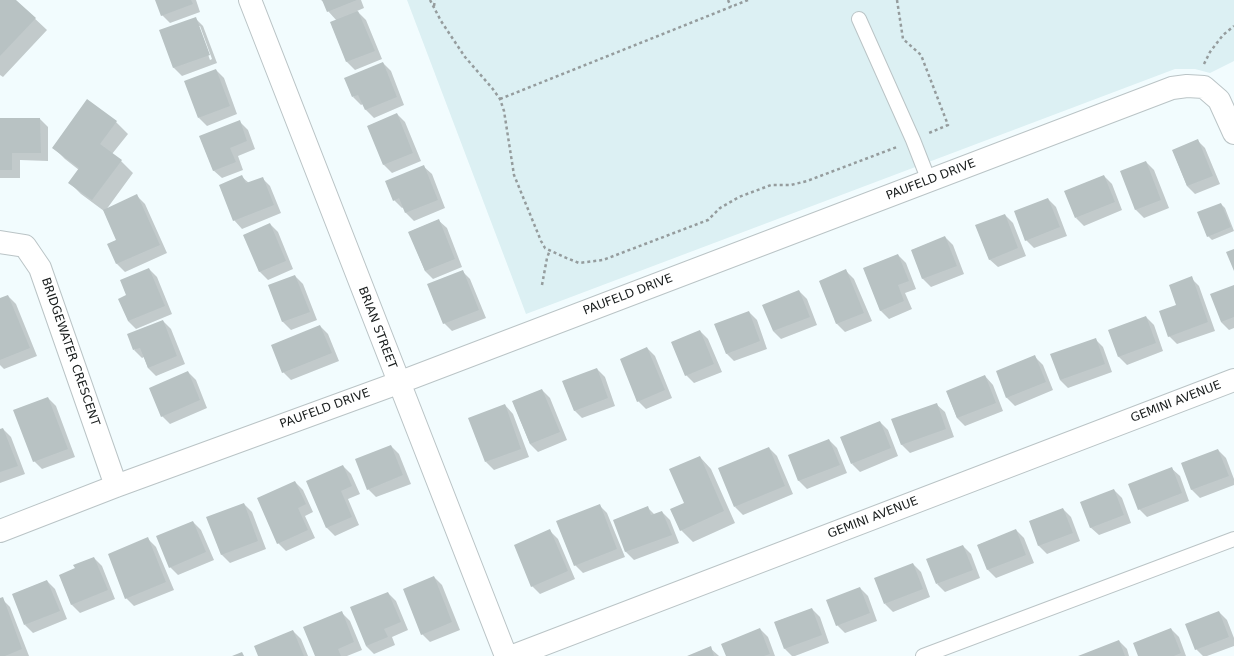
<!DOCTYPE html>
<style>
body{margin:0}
canvas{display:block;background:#f2fcfe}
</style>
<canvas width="1234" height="656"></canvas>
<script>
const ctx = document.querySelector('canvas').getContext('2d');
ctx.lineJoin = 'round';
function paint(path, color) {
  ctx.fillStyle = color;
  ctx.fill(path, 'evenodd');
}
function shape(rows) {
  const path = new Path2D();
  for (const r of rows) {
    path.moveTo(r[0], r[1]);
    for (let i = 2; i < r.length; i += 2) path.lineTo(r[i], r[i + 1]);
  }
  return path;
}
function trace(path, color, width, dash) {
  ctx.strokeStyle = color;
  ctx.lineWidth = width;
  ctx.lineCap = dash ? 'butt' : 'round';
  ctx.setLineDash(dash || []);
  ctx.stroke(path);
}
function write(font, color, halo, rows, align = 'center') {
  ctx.font = font + ' "DejaVu Sans",sans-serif';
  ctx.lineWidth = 4;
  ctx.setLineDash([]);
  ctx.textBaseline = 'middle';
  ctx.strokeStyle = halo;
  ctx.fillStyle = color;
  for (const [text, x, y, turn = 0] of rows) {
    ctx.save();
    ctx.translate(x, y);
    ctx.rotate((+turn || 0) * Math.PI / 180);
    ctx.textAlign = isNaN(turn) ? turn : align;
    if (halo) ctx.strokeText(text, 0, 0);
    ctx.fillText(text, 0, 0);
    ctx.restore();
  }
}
const built = shape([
 [407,0,1234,0,1234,61,1210,73,1195,69,1175,69,526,314]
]);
const shadow = shape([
 [1,0,15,0,47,30,3,77,0,75,0,1],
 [156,0,196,0,200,12,170,23,162,15],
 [321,0,361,0,364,8,357,11,366,20,382,59,355,70,347,62,331,23,337,21,328,11,325,3],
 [195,18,203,26,217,63,182,76,174,68,160,31],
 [198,26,200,26,212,59,210,60],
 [383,63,391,71,404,105,374,118,366,110,363,104,361,105,353,97],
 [216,70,224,78,237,114,207,126,199,118],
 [397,114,405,122,421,161,392,173,384,165,368,126],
 [0,119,40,119,48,127,48,161,20,160,20,178,0,178],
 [116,122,128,134,112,154,121,161,133,173,106,210,137,196,145,204,167,253,125,272,117,264,108,244,117,240,104,211,81,194,70,183,79,170,65,159,53,147],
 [240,122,248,130,255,149,238,156,243,170,222,178,213,170],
 [1197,140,1205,148,1220,184,1195,194,1187,186,1173,151],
 [1146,162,1154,170,1169,208,1144,218,1136,210,1122,172],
 [423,166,432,174,445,208,414,221,406,213,404,207,402,208,394,200],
 [1104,176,1112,184,1122,210,1084,226,1076,218],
 [242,177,249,183,262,178,270,186,281,213,242,229,234,220],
 [1048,199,1056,207,1067,236,1034,248,1026,240],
 [1221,204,1225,208,1234,231,1212,240,1208,236],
 [1005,215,1013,223,1026,256,998,267,989,259],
 [438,220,447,228,462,267,433,279,425,271,409,232],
 [270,224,278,232,293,269,268,280,260,272,244,235],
 [945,237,953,245,964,274,931,287,923,279,912,250],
 [898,255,906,263,916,289,905,293,912,309,889,319,881,311,864,269],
 [149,269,157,277,172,314,136,329,128,321,127,296],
 [462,271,470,279,486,318,452,331,444,323],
 [846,271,854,279,872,321,845,332,837,324,820,281],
 [295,276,303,284,317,320,291,330,283,322,269,286],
 [1191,278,1199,286,1215,331,1177,344,1169,336,1178,306],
 [1234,286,1234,328,1229,330,1221,322],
 [799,291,807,299,817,325,781,339,773,331],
 [8,296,16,304,37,356,4,369,0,365,0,300],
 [749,312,757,320,767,349,734,361,726,353],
 [1146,317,1154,325,1163,351,1127,365,1119,357,1110,331],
 [163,321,171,329,185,364,156,376,148,368,144,357,142,358,134,350],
 [320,326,328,334,339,361,291,380,283,372],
 [700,331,708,339,722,372,694,383,686,375],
 [1095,339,1103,347,1112,372,1068,388,1060,380],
 [647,348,655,356,672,398,646,409,638,401],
 [1035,357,1043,365,1053,390,1015,406,1007,398,997,372],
 [597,369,605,377,615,406,582,418,574,410],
 [188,372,196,380,207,408,170,424,162,416],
 [985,376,993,385,1003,411,965,426,957,418,947,392],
 [542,390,550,398,567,440,538,452,530,444,513,402],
 [48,398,56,406,75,457,42,469,34,461],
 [936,404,945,412,954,437,910,453,902,445,893,420],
 [505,405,513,414,529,457,494,470,486,462],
 [880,422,888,430,898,456,860,472,852,464],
 [3,429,11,437,25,474,0,483,0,430],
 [829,440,837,448,847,473,807,489,799,481,790,456],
 [391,446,399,454,411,484,376,497,368,489],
 [769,448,777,456,793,494,743,515,735,507],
 [1218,450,1226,458,1234,479,1234,485,1200,498,1192,490,1182,463],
 [700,457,711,469,735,523,693,542,681,530,685,504],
 [343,466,351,474,360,494,348,499,359,525,335,536,327,528,307,482],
 [1171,468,1180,476,1189,501,1147,517,1139,509],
 [295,482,303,490,313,512,305,516,315,538,286,551,278,543],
 [1114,490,1122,498,1131,523,1099,535,1090,527],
 [244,504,252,512,266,549,230,563,222,555,208,518],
 [599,505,607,513,625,557,583,573,575,565],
 [647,507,655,515,662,512,670,520,679,543,634,560,626,552,614,521],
 [1063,509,1071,517,1080,541,1047,554,1039,546,1030,521],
 [193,522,201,530,214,560,178,575,170,567],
 [1016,530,1024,538,1034,563,996,578,988,570,978,545],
 [550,531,558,539,575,579,540,594,532,586],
 [148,539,156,547,174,590,134,606,126,598],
 [963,546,971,554,980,578,945,592,937,584],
 [94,558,102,566,115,599,80,613,72,605,76,569],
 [913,564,921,572,930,597,893,612,885,604],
 [434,577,442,585,460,630,430,642,422,634],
 [47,581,55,589,67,619,33,633,25,625],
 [860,588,868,596,877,621,845,633,837,625],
 [388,593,396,601,408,630,392,637,395,645,374,654,366,646],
 [2,599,10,607,29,656,0,656,0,600],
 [812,609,820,617,829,643,795,656,792,656,785,649,775,622],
 [1219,612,1227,620,1234,638,1234,646,1207,656,1203,656,1196,649],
 [342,613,350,621,362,650,347,656,316,656],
 [760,629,768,637,775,656,727,656],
 [1171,629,1179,637,1186,656,1139,656],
 [293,631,301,639,308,656,259,656],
 [1119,641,1127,649,1129,656,1081,656],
 [710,648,719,656,689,656]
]);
const building = shape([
 [0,0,16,0,36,18,0,56],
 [155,0,191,0,193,4,161,16],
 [322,0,357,0,327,12],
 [358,11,375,51,346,62,330,22],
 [196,17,210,55,173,68,159,30],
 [383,62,397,97,365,110,358,95,352,97,344,78],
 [216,69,230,106,198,118,184,81],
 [87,99,117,121,100,144,122,160,92,200,68,183,79,168,52,148],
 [397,113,413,153,383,165,367,126],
 [0,118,40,118,41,153,12,153,12,170,0,170],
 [240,120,247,141,230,148,236,162,213,171,199,136],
 [1198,139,1213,176,1187,186,1172,150],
 [1146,161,1161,200,1135,210,1120,171],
 [424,165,438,200,405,213,399,198,393,201,385,181],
 [242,175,246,183,263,177,274,205,233,221,219,185],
 [1104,175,1115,202,1075,218,1064,191],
 [137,194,160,245,116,264,107,244,116,240,103,210],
 [1048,198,1060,227,1025,241,1014,211],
 [1221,203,1231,227,1207,237,1197,212],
 [1005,214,1018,248,989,260,975,225],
 [439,219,455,259,425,271,408,232],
 [270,223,286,261,259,272,243,235],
 [945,236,957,266,922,279,911,250],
 [1234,249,1234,271,1226,252],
 [898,254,909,281,898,285,904,301,880,311,863,268],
 [149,268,165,306,128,321,118,299,126,295,120,280],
 [846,269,864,313,836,324,819,281],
 [463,270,479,310,443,324,427,284],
 [295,275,310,312,282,322,268,285],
 [1192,276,1208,322,1168,337,1159,311,1176,305,1169,285],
 [1234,285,1234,317,1221,322,1210,294],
 [799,290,810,317,773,331,762,305],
 [8,295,30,348,0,360,0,298],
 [749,311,760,341,726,354,714,324],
 [1146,316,1156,343,1118,357,1108,330],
 [163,320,177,356,148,368,140,348,133,350,127,334],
 [320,325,332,353,282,373,271,345],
 [700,330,714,364,685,376,671,342],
 [1096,338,1105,364,1060,380,1050,354],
 [647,347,665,390,637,402,620,359],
 [1035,355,1046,382,1006,398,996,371],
 [597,368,608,398,574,411,562,381],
 [188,371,200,400,161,417,149,388],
 [985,375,996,403,957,418,946,391],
 [542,389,560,432,530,444,512,401],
 [48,397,68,449,33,462,13,410],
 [937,403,946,429,901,445,891,419],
 [505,404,521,449,485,462,468,418],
 [880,421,891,448,851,464,840,437],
 [3,428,18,466,0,472,0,429],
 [829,439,840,465,798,481,788,455],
 [391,445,403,475,367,490,355,459],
 [769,447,785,486,734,507,718,468],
 [1218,449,1229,476,1191,490,1181,463],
 [700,456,724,511,680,531,670,509,684,503,669,469],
 [343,465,352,486,341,491,352,517,326,528,306,481],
 [1172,467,1182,493,1138,510,1128,484],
 [295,481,306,504,298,508,308,530,277,544,257,498],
 [1114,489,1124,515,1090,528,1080,502],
 [244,503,258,541,221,555,206,517],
 [600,504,617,549,574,566,556,521],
 [648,506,651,515,662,511,672,535,625,552,613,520],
 [1063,508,1073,533,1038,546,1029,521],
 [193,521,206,552,169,568,156,536],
 [550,529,568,571,531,587,514,545],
 [1016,529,1026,555,987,570,977,545],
 [148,537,166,582,125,599,108,554],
 [963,545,973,570,936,584,926,559],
 [94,557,108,590,71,605,59,575,75,568,73,565],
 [913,563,923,589,884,604,874,578],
 [434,576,452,622,421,635,403,589],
 [47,580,60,611,24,625,12,594],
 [860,587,870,613,836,626,826,600],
 [388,592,401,622,384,629,388,637,366,646,350,607],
 [3,597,22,649,5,656,0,656,0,598],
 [812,608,822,635,784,649,774,622],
 [342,611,354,642,338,649,341,656,315,656,303,627],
 [1219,611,1229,637,1195,650,1185,624],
 [760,628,770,654,764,656,726,656,721,644],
 [1171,628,1181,653,1174,656,1138,656,1133,643],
 [293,630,304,656,258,656,254,646],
 [1119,640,1125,656,1078,656],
 [711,646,714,656,687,656],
 [242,652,244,656,232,656]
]);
const path = shape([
 [430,0,441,21,465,57,492,88,500,99,504,111,514,175,541,241,545,248,564,257,579,263,603,260,708,220,720,208,739,197,771,185,791,185,807,181,897,147],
 [728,0,731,7],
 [897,0,903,39,921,55,948,125,929,133],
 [434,6,435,0],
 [1204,64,1210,52,1223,35,1234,26],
 [500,99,748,0],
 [542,285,547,258,550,250]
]);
const service = shape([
 [859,19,913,140,929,181],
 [923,656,1234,539]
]);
const minor = shape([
 [250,0,506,656],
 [0,242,25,246,40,268,116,486],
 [0,531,116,486,398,383,1172,88,1187,86,1204,87,1219,100,1234,133],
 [513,656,1234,380]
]);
const streetNames = [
 ["PAUFELD DRIVE",931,180,-21],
 ["PAUFELD DRIVE",628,295,-21],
 ["BRIAN STREET",377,328,69],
 ["BRIDGEWATER CRESCENT",70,352,71],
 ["GEMINI AVENUE",1176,402,-21],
 ["PAUFELD DRIVE",325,409,-20],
 ["GEMINI AVENUE",873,518,-21]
];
paint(built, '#dcf0f3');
paint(shadow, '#0003');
paint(building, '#b8c2c3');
trace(service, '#bac4c6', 16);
trace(minor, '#bac4c6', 24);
trace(path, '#959c9d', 2.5, [3, 3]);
trace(service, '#fff', 14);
trace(minor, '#fff', 22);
write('12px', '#181c1c', '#fff', streetNames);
</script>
